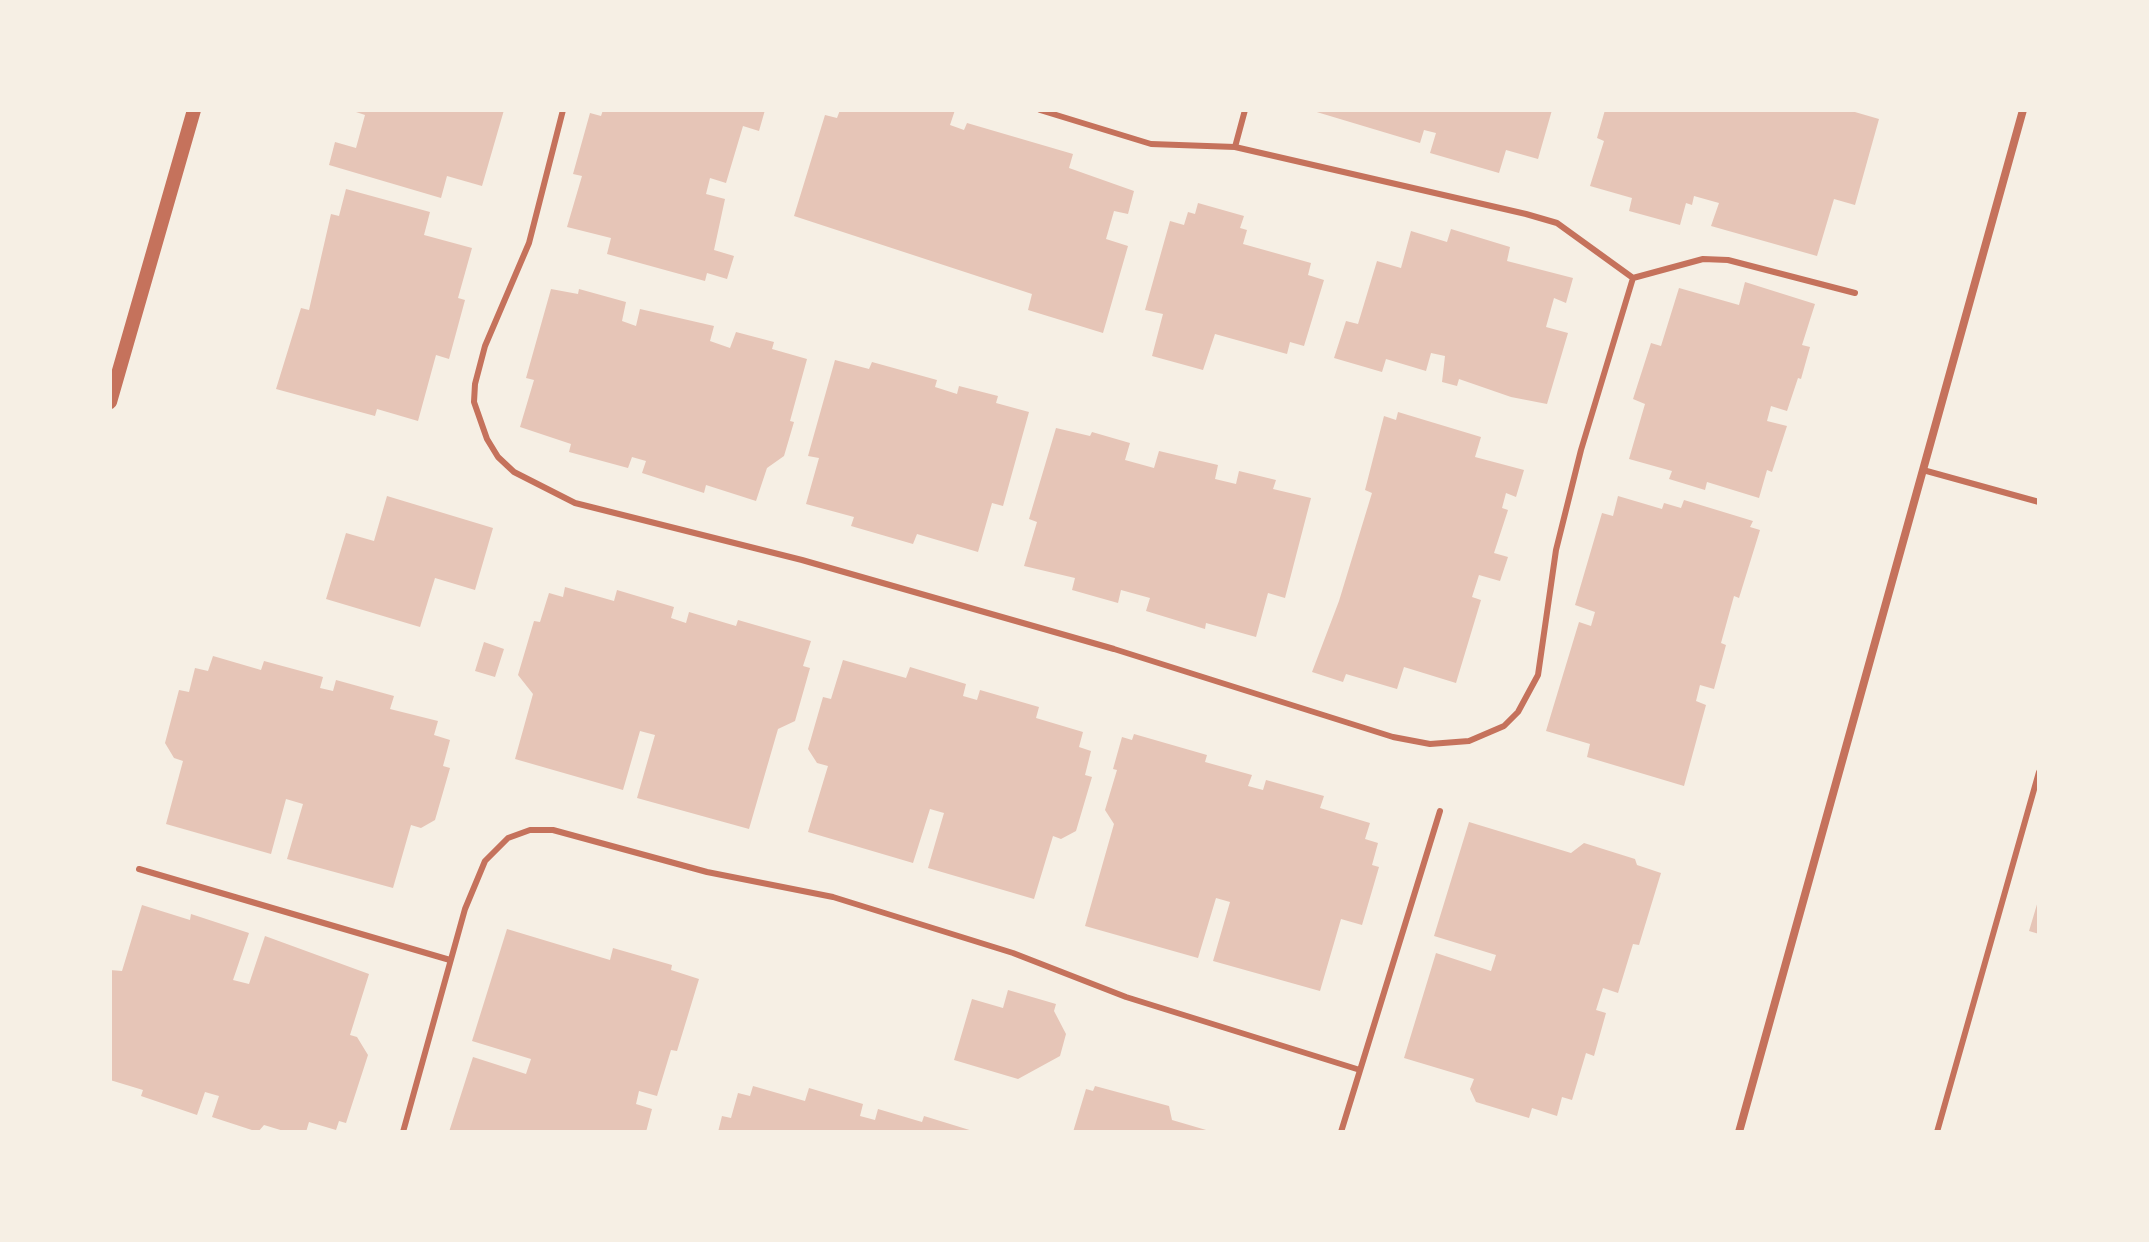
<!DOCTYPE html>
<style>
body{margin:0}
#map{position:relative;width:2149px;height:1242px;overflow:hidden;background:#f6efe4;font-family:Jost,sans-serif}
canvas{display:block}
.frame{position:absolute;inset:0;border:112px solid #f6efe4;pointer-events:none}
</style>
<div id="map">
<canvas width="2149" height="1242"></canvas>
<div class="frame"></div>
</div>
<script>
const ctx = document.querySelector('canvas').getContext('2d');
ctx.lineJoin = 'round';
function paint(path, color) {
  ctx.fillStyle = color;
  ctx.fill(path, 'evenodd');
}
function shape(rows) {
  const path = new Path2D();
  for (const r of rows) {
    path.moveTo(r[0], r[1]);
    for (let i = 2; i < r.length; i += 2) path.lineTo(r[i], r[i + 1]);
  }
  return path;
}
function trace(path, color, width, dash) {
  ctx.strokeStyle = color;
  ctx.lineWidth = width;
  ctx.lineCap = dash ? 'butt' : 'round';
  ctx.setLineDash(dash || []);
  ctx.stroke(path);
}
const building = shape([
 [350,110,504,110,482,186,447,176,441,198,329,165,335,142,356,148,365,115],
 [603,110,765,110,759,131,743,126,726,183,710,178,706,194,725,199,714,250,734,256,727,279,707,273,705,281,607,254,611,238,567,227,582,176,573,174,590,113,601,116],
 [840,110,955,110,950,125,964,130,967,123,1073,154,1069,168,1134,191,1128,214,1114,211,1106,239,1128,246,1103,333,1028,310,1032,294,794,216,825,115,837,118],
 [1310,110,1552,110,1538,159,1506,150,1499,173,1430,153,1436,133,1424,130,1420,143],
 [1605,110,1848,110,1879,119,1855,205,1834,199,1817,256,1711,226,1719,203,1694,196,1692,205,1686,203,1680,225,1629,211,1632,198,1590,186,1604,141,1597,138],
 [346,189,430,212,424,235,472,248,458,298,465,300,449,359,436,355,418,421,377,409,375,416,276,389,301,308,309,310,331,214,339,216],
 [1198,203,1244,216,1240,228,1247,230,1243,244,1311,263,1308,275,1324,280,1304,346,1290,342,1287,354,1215,334,1203,370,1152,356,1163,314,1145,310,1170,221,1184,225,1188,212,1195,214],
 [1451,229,1510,247,1507,261,1573,278,1566,303,1554,298,1546,327,1568,333,1547,404,1511,397,1459,379,1457,386,1442,382,1445,356,1431,353,1426,371,1386,359,1382,372,1334,358,1346,321,1358,324,1377,261,1401,268,1411,231,1447,242],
 [1745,282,1815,304,1802,345,1810,347,1801,379,1798,378,1787,411,1771,406,1767,421,1787,426,1772,472,1767,470,1759,498,1707,482,1705,490,1669,479,1672,471,1629,459,1645,404,1633,399,1651,343,1661,346,1679,288,1739,305],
 [551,289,578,294,579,289,626,302,622,321,636,326,640,309,714,326,710,341,730,348,736,332,774,342,772,349,807,359,790,421,794,422,784,456,767,468,756,501,706,485,704,493,642,473,646,461,632,457,628,468,569,452,571,444,520,427,534,380,526,378],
 [835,360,869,369,872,362,937,380,935,387,957,394,959,386,998,396,996,403,1029,412,1003,506,992,503,978,552,917,534,913,544,851,526,854,517,806,504,819,458,808,456],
 [1398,412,1481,437,1475,457,1524,470,1516,497,1506,493,1502,508,1508,510,1494,553,1508,557,1500,581,1479,575,1472,597,1481,600,1456,683,1404,667,1397,689,1346,674,1343,682,1312,672,1339,601,1372,493,1365,490,1384,416,1396,420],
 [1056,428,1090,436,1092,432,1130,443,1125,460,1154,468,1159,451,1218,465,1215,479,1236,484,1239,471,1276,480,1273,489,1311,498,1285,598,1268,593,1256,637,1206,623,1205,629,1146,611,1150,598,1121,590,1118,603,1072,590,1075,578,1024,566,1037,522,1029,519],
 [387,496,493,528,475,590,435,578,420,627,326,599,346,533,374,541],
 [1618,496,1662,509,1664,503,1681,508,1684,500,1753,521,1750,527,1760,530,1739,598,1734,596,1721,643,1726,645,1714,689,1700,685,1696,701,1706,705,1684,786,1587,757,1590,744,1546,731,1579,622,1591,626,1595,612,1575,605,1602,513,1613,516],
 [565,587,614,601,617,590,674,607,671,618,686,623,689,612,736,626,738,620,811,641,803,666,810,668,795,721,778,729,749,829,637,798,655,735,640,731,623,790,515,759,533,694,518,675,534,621,540,622,549,593,563,597],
 [484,642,504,649,495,677,475,671],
 [213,656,261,670,264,661,323,677,320,688,333,691,336,680,394,696,390,709,438,721,434,735,450,740,443,766,450,768,435,820,421,828,411,825,393,888,287,859,303,804,286,799,271,854,166,824,183,761,174,758,165,743,179,690,189,692,195,668,208,671],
 [843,660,906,678,910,667,966,684,963,696,977,700,980,690,1039,707,1036,718,1083,732,1079,747,1091,751,1085,775,1092,777,1076,831,1061,839,1053,836,1034,899,928,868,944,813,930,809,913,863,808,832,828,766,817,763,808,749,823,697,831,699],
 [1134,734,1207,755,1205,762,1252,775,1248,786,1263,790,1266,780,1324,796,1320,808,1370,823,1365,839,1378,843,1372,865,1379,867,1362,925,1341,919,1320,991,1213,961,1230,902,1216,898,1198,958,1085,926,1114,824,1105,810,1117,770,1113,769,1122,737,1132,740],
 [1469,822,1571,853,1584,843,1635,859,1637,865,1661,873,1639,945,1633,944,1618,993,1603,988,1596,1010,1606,1013,1594,1056,1586,1053,1572,1100,1562,1097,1557,1116,1532,1108,1529,1118,1476,1102,1470,1089,1474,1079,1404,1058,1436,953,1491,971,1496,955,1434,936],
 [2038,901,2039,901,2039,934,2029,931],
 [142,905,190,920,191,914,249,933,233,980,249,984,265,936,369,974,350,1035,357,1037,368,1055,346,1123,339,1121,336,1130,309,1122,306,1132,287,1132,264,1125,258,1132,212,1117,219,1096,205,1092,197,1115,141,1096,143,1090,110,1080,110,970,122,971],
 [507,929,610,960,613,948,672,965,671,970,699,979,677,1051,671,1050,657,1096,639,1091,636,1104,652,1109,646,1132,449,1132,473,1057,526,1074,531,1059,472,1041],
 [1008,990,1056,1004,1054,1011,1066,1034,1060,1056,1018,1079,954,1060,972,999,1003,1008],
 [753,1086,805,1101,809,1088,863,1104,860,1116,875,1120,878,1109,922,1122,924,1116,976,1132,718,1132,722,1116,731,1118,738,1093,750,1096],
 [1095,1086,1169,1106,1172,1120,1213,1132,1073,1132,1086,1089,1093,1091]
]);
const service = shape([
 [563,110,529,243,485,346,475,384,474,402,487,439,498,457,514,472,575,503,802,560,1114,649,1393,737,1430,744,1469,741,1504,726,1518,712,1538,675,1556,550,1581,450,1633,278],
 [1040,110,1151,144,1235,147,1526,214,1557,223,1633,278],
 [1235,147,1245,110],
 [1633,278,1703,259,1728,260,1855,293],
 [1923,470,2039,502],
 [139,869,450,960],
 [403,1132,465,909,485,861,508,838,530,830,553,830,707,872,833,897,1013,953,1126,997,1360,1070],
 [1341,1132,1440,811],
 [1937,1132,2039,772]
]);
const minor = shape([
 [1739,1132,2023,110]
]);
const tertiary = shape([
 [110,402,194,110]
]);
paint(building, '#e6c5b7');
trace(service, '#c5725c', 6);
trace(minor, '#c5725c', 8);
trace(tertiary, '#c5725c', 14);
</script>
